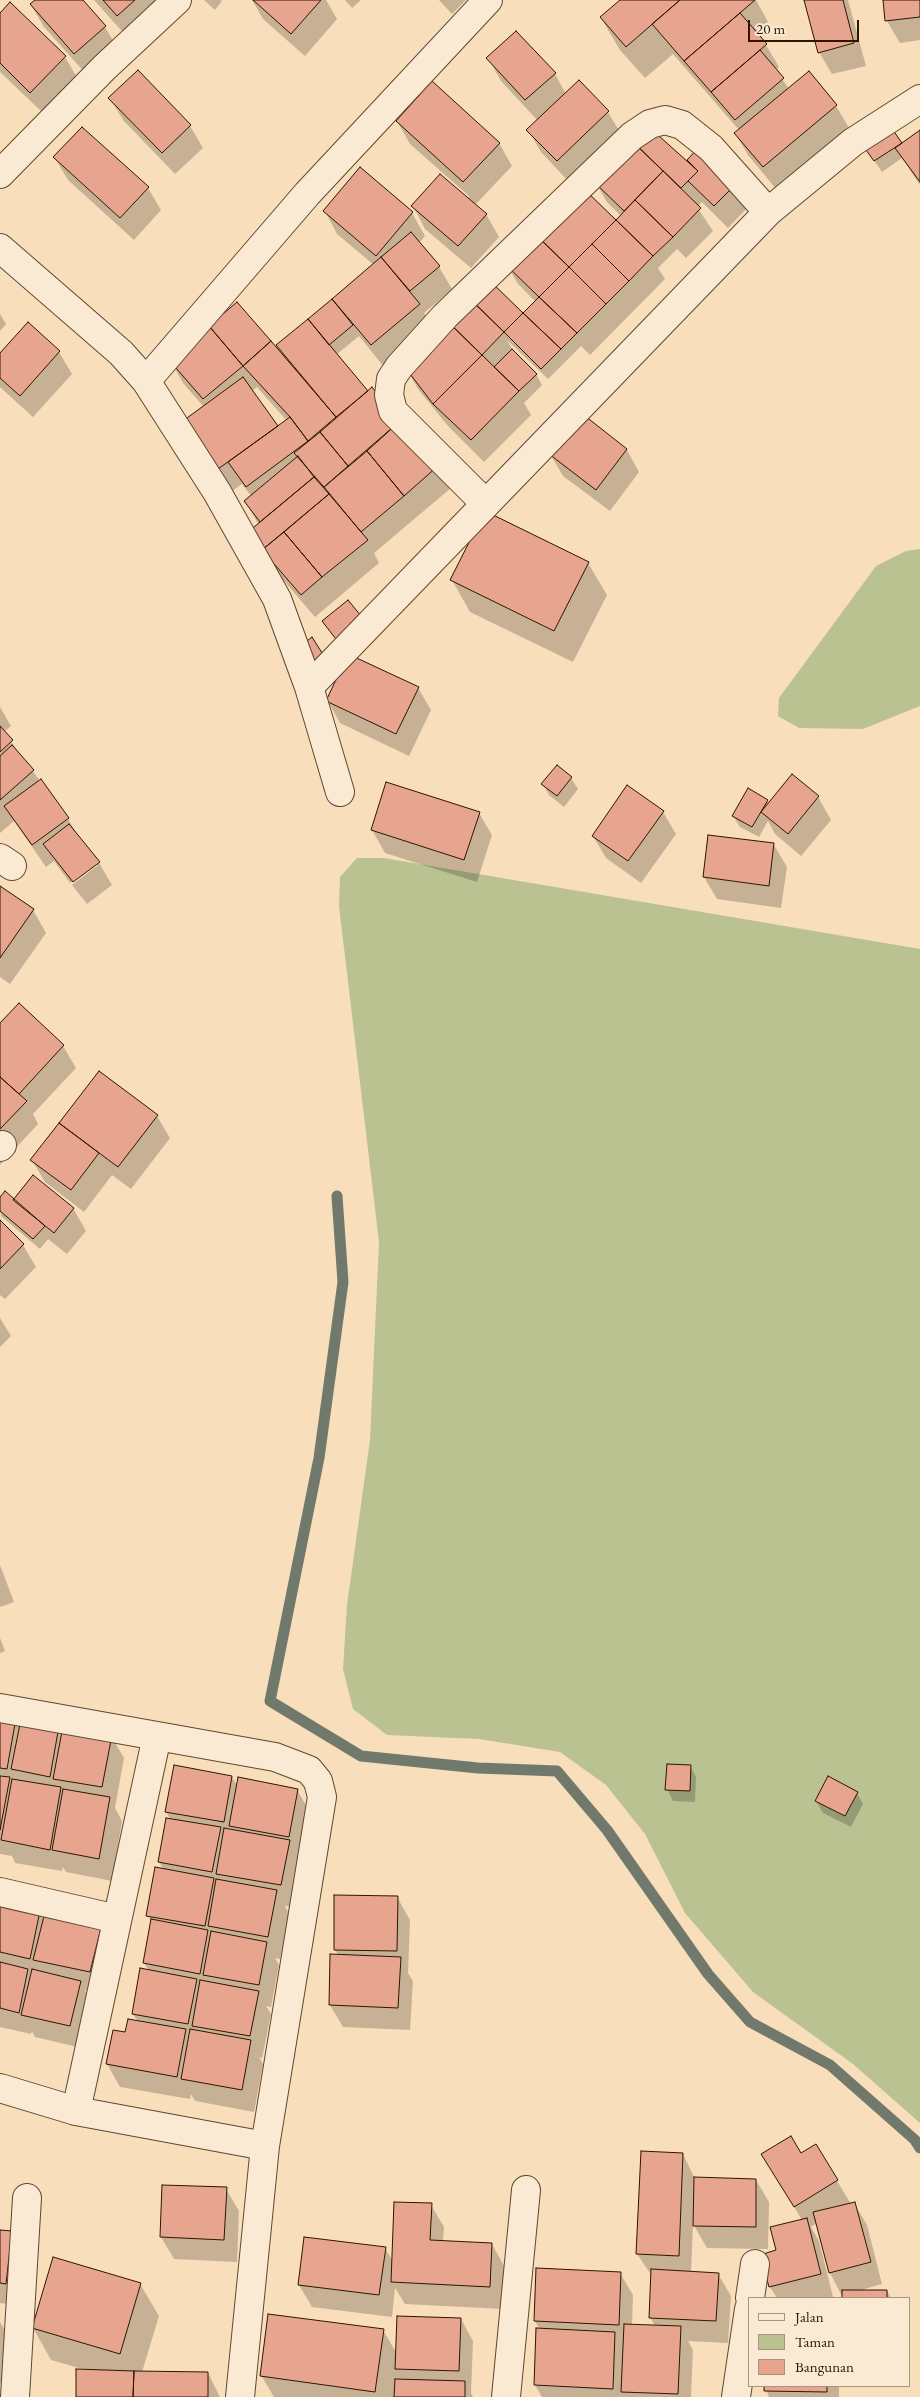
<!DOCTYPE html>
<style>
body{margin:0}
#map{position:relative;width:920px;height:2397px;overflow:hidden;background:#f8debb;font-family:"EB Garamond",serif}
canvas{display:block}
.legend{position:absolute;left:748px;top:2297px;width:162px;height:90px;box-sizing:border-box;background:#faead3;border:1px solid #a8957f;margin:0;padding:6px 9px;list-style:none;font-size:15px;color:#2e1500}
.legend li{display:flex;align-items:center;gap:10px;height:25px}
.legend b{width:25px;border:1px solid #a8957f}
.scale{position:absolute;left:748px;top:20px;width:111px;height:22px;box-sizing:border-box;border:2px solid #2e1500;border-top:0;padding-left:6px;font-size:15px;line-height:18px;white-space:nowrap;color:#2e1500;-webkit-text-stroke:4px #faead3;paint-order:stroke}
</style>
<div id="map">
<canvas width="920" height="2397"></canvas>
<ul class="legend">
<li><b style="height:6px;background:#faead3"></b>Jalan</li>
<li><b style="height:14px;background:#bbc292"></b>Taman</li>
<li><b style="height:14px;background:#e7a48e"></b>Bangunan</li>
</ul>
<div class="scale">20 m</div>
</div>
<script>
const ctx = document.querySelector('canvas').getContext('2d');
ctx.lineJoin = 'round';
function paint(path, color) {
  ctx.fillStyle = color;
  ctx.fill(path, 'evenodd');
}
function shape(rows) {
  const path = new Path2D();
  for (const r of rows) {
    path.moveTo(r[0], r[1]);
    for (let i = 2; i < r.length; i += 2) path.lineTo(r[i], r[i + 1]);
  }
  return path;
}
function trace(path, color, width, dash) {
  ctx.strokeStyle = color;
  ctx.lineWidth = width;
  ctx.lineCap = dash ? 'butt' : 'round';
  ctx.setLineDash(dash || []);
  ctx.stroke(path);
}
const green = shape([
 [920,549,920,706,863,729,799,728,778,716,779,698,876,566,906,551],
 [357,858,384,858,920,949,920,2123,853,2064,753,1992,685,1913,645,1834,606,1785,560,1752,479,1739,387,1735,353,1709,343,1669,347,1605,370,1440,379,1242,339,906,340,877]
]);
const shadow = shape([
 [37,0,81,0,105,27,118,49,87,75,44,27,31,5],
 [94,0,179,0,136,47],
 [204,0,221,0,222,1,215,10],
 [252,0,326,0,337,19,305,56,263,19],
 [345,0,361,0,352,8],
 [439,0,466,0,452,14],
 [622,0,756,0,768,22,755,33,766,45,779,67,776,70,789,89,836,106,849,128,776,189,748,155,735,133,739,130,673,54,645,78,620,50,601,18],
 [806,0,848,0,866,66,832,74,819,52],
 [884,0,920,0,920,40,900,43,887,21],
 [10,4,65,57,78,79,44,114,0,72,0,14],
 [488,58,555,74,566,94,608,112,621,134,570,183,541,152,528,130,538,121,501,81],
 [138,72,190,126,203,148,175,174,123,120,110,98],
 [397,121,499,143,512,166,475,205,486,214,499,237,471,268,425,229,413,206,470,197,410,144],
 [886,122,901,145,920,131,920,185,902,158,882,172,860,139],
 [632,141,687,162,701,147,750,205,728,228,702,202,697,207,713,231,686,258,677,249,658,268,665,279,590,355,581,346,548,379,507,340,515,354,536,374,542,385,524,403,531,415,484,462,448,426,418,389,405,366,523,315,536,302,518,284,505,262,583,190,619,225,621,216,607,202,594,180],
 [55,158,148,188,161,210,134,240,68,180],
 [360,169,412,213,425,236,419,243,439,267,452,289,424,313,432,327,384,367,359,336,336,355,451,488,374,553,379,563,315,617,262,555,259,525,245,501,251,496,242,484,225,496,191,449,204,407,183,383,170,360,285,358,277,345,336,304,333,299,374,265,337,234,325,211],
 [257,387,287,421,278,428,252,391],
 [345,467,347,469,320,491,318,490],
 [0,314,6,324,0,331],
 [28,324,59,352,72,374,33,417,0,387,0,354],
 [580,414,627,450,639,472,610,511,563,476,550,454],
 [588,563,607,595,573,662,470,612,452,580],
 [418,688,431,710,409,756,340,723,328,701],
 [0,707,11,726,4,732,68,819,80,839,99,863,112,885,87,904,72,885,98,865,98,862,70,883,54,861,46,867,14,821,0,833],
 [557,767,571,778,578,789,564,807,549,795,543,784],
 [792,776,818,797,831,820,801,856,775,834,768,821,759,837,740,827,733,816,767,801,769,804],
 [663,812,676,834,641,883,606,858,593,836],
 [479,813,492,835,477,882,385,853,372,830],
 [774,845,787,867,781,908,717,899,704,877],
 [0,887,33,910,46,933,10,984,0,977],
 [19,1004,63,1046,76,1068,33,1114,38,1124,0,1165,0,1025],
 [99,1072,157,1116,170,1138,131,1189,112,1175,84,1212,45,1182,32,1160],
 [0,1198,73,1208,86,1231,67,1254,48,1239,40,1249,1,1216],
 [0,1222,23,1245,36,1267,5,1299,0,1295],
 [0,1318,11,1336,0,1347],
 [0,1565,14,1602,0,1607],
 [0,1638,5,1651,0,1653],
 [0,1716,15,1719,21,1728,111,1736,124,1758,115,1808,122,1821,112,1881,66,1872,63,1867,62,1871,15,1863,12,1856,0,1854],
 [690,1766,696,1777,695,1802,673,1801,667,1789],
 [232,1777,238,1787,297,1790,310,1812,293,1907,285,1906,289,1914,280,1959,275,1958,279,1965,271,2007,266,2006,271,2014,262,2058,259,2057,263,2064,254,2112,195,2101,191,2094,190,2099,120,2087,107,2064,114,2031,126,2034,138,2022,133,2014,149,1971,144,1963,152,1923,148,1915,164,1870,159,1862,171,1820,166,1812],
 [857,1793,863,1804,851,1827,823,1813,816,1801],
 [397,1897,410,1920,408,1973,413,1981,410,2030,343,2027,330,2005,339,1956,335,1950],
 [0,1903,39,1912,44,1920,101,1925,114,1948,103,1994,85,1990,93,2004,82,2048,35,2037,32,2031,31,2034,0,2027],
 [816,2146,851,2204,854,2203,867,2225,882,2284,861,2290,887,2291,891,2298,843,2298,830,2273,817,2223,811,2227,819,2241,833,2297,777,2298,770,2287,762,2255,777,2251,802,2220,776,2177,801,2155],
 [683,2154,695,2179,756,2180,769,2202,768,2249,707,2248,693,2224,691,2273,718,2274,731,2296,728,2343,688,2341,693,2350,691,2397,542,2397,535,2385,538,2329,540,2330,535,2321,620,2273,633,2295,632,2325,655,2326,650,2317,652,2276,637,2254],
 [226,2189,239,2211,237,2262,174,2259,161,2237],
 [431,2205,444,2227,443,2242,492,2244,504,2266,503,2309,405,2304,395,2288,392,2317,312,2307,299,2285,385,2248,393,2262],
 [0,2231,11,2232,18,2305,0,2303],
 [140,2284,159,2316,142,2372,208,2373,220,2397,77,2397,86,2370,51,2360,33,2328],
 [461,2319,473,2341,471,2393,473,2397,274,2397,261,2375,383,2330,397,2354],
 [0,2322,13,2345,6,2384,0,2383],
 [765,2386,839,2386,839,2397,769,2397]
]);
const stream = shape([
 [337,1196,343,1282,319,1458,270,1701,361,1756,478,1768,557,1771,607,1830,708,1974,750,2022,830,2065,915,2140,920,2148]
]);
const building = shape([
 [35,0,83,0,106,26,74,54,30,4,35,0],
 [103,0,135,0,117,16,103,0],
 [253,0,321,0,291,34,253,0],
 [620,0,680,0,626,47,600,17,620,0],
 [680,0,755,0,684,61,652,24,680,0],
 [804,0,843,0,854,43,818,53,804,0],
 [883,0,920,0,920,17,885,21,883,0],
 [10,2,66,56,30,93,0,63,0,13,10,2],
 [740,13,767,44,711,92,684,61,740,13],
 [516,31,556,73,525,100,486,58,516,31],
 [760,50,784,78,735,120,711,92,760,50],
 [138,70,191,125,162,153,108,98,138,70],
 [809,71,837,105,763,167,734,133,809,71],
 [579,80,609,111,557,161,526,130,579,80],
 [432,81,500,143,463,182,396,121,432,81],
 [886,120,902,143,874,161,858,139,886,120],
 [82,127,149,187,120,218,53,157,82,127],
 [649,127,698,171,681,188,631,140,649,127],
 [920,130,920,182,895,148,920,130],
 [631,140,663,171,624,211,592,180,631,140],
 [701,145,738,182,714,206,688,181,698,171,687,160,701,145],
 [360,167,413,212,376,256,323,211,360,167],
 [663,171,701,208,673,237,635,200,663,171],
 [440,174,487,214,458,246,411,206,440,174],
 [583,188,616,220,569,267,536,235,583,188],
 [635,200,673,237,653,256,616,220,635,200],
 [616,220,653,256,629,281,592,244,616,220],
 [411,232,440,266,410,291,381,257,411,232],
 [533,232,569,267,539,297,503,262,533,232],
 [592,244,629,281,606,304,569,267,592,244],
 [381,257,420,304,371,345,332,299,381,257],
 [569,267,606,304,577,333,539,297,569,267],
 [486,277,523,313,504,332,467,296,486,277],
 [467,296,504,332,482,355,445,319,467,296],
 [539,297,577,333,561,349,523,313,539,297],
 [332,299,353,325,329,345,308,319,332,299],
 [237,302,271,341,243,366,209,326,237,302],
 [523,313,561,349,541,369,504,332,523,313],
 [308,319,368,391,336,417,276,345,308,319],
 [445,319,482,355,433,404,404,366,445,319],
 [28,322,60,351,20,396,0,378,0,353,28,322],
 [209,326,243,366,203,399,169,360,209,326],
 [271,341,336,417,308,441,290,417,243,366,271,341],
 [512,349,537,374,519,391,494,367,512,349],
 [482,355,519,391,471,440,433,404,482,355],
 [243,377,278,426,211,474,176,426,243,377],
 [372,387,399,422,348,466,320,432,372,387],
 [580,412,627,449,596,490,549,454,580,412],
 [290,417,308,441,246,487,228,462,290,417],
 [399,422,439,465,404,496,367,451,399,422],
 [320,432,348,466,324,487,294,453,320,432],
 [367,451,404,496,361,532,324,487,367,451],
 [298,456,314,477,260,522,244,501,298,456],
 [314,477,329,494,262,550,248,532,314,477],
 [329,494,368,540,322,577,284,532,329,494],
 [485,511,589,562,554,631,450,580,485,511],
 [284,532,322,577,301,595,262,550,284,532],
 [348,600,366,622,339,643,322,621,348,600],
 [312,637,329,664,311,680,296,650,312,637],
 [348,654,419,687,396,734,326,701,348,654],
 [0,726,13,740,0,752,0,726],
 [12,745,34,770,0,800,0,756,12,745],
 [557,765,572,777,557,796,541,784,557,765],
 [792,774,819,796,788,834,761,812,792,774],
 [41,779,69,818,32,845,4,806,41,779],
 [386,782,480,812,464,860,371,830,386,782],
 [627,785,664,811,628,861,592,836,627,785],
 [748,788,768,800,752,827,732,816,748,788],
 [69,824,100,862,73,882,43,844,69,824],
 [708,835,774,843,769,886,703,877,708,835],
 [0,886,34,909,0,958,0,886],
 [19,1003,64,1045,19,1094,0,1077,0,1023,19,1003],
 [99,1071,158,1115,118,1167,59,1123,99,1071],
 [0,1077,27,1101,0,1129,0,1077],
 [59,1123,99,1153,71,1190,30,1160,59,1123],
 [33,1175,74,1208,54,1233,13,1200,33,1175],
 [5,1191,45,1226,33,1239,0,1211,0,1197,5,1191],
 [0,1220,24,1244,0,1269,0,1220],
 [0,1715,16,1718,7,1769,0,1768,0,1715],
 [21,1719,59,1726,50,1777,11,1769,21,1719],
 [63,1726,112,1735,102,1787,53,1779,63,1726],
 [667,1764,691,1765,690,1791,665,1790,667,1764],
 [174,1765,232,1776,224,1822,165,1812,174,1765],
 [0,1776,10,1777,0,1830,0,1776],
 [828,1776,858,1792,845,1816,815,1801,828,1776],
 [238,1777,298,1789,289,1837,229,1826,238,1777],
 [12,1779,61,1787,50,1850,1,1840,12,1779],
 [63,1789,110,1797,99,1859,52,1850,63,1789],
 [166,1818,221,1827,212,1872,158,1862,166,1818],
 [224,1828,290,1840,281,1885,216,1874,224,1828],
 [155,1867,214,1878,205,1926,146,1916,155,1867],
 [216,1879,277,1890,268,1937,208,1926,216,1879],
 [334,1895,398,1896,397,1951,334,1950,334,1895],
 [0,1902,40,1911,30,1959,0,1952,0,1902],
 [45,1912,102,1924,90,1972,33,1960,45,1912],
 [151,1919,208,1930,200,1974,143,1963,151,1919],
 [211,1931,267,1942,259,1985,203,1975,211,1931],
 [330,1954,401,1957,398,2008,329,2005,330,1954],
 [0,1962,28,1969,19,2013,0,2008,0,1962],
 [140,1968,197,1979,188,2024,132,2014,140,1968],
 [32,1969,81,1981,70,2026,21,2015,32,1969],
 [200,1980,259,1991,250,2036,192,2026,200,1980],
 [128,2019,186,2029,177,2077,106,2064,113,2030,125,2032,128,2019],
 [190,2029,251,2040,242,2090,181,2079,190,2029],
 [791,2136,801,2153,816,2144,838,2180,794,2207,761,2154,791,2136],
 [641,2151,683,2153,679,2256,636,2254,641,2151],
 [694,2177,756,2179,756,2227,693,2226,694,2177],
 [162,2185,227,2187,224,2240,160,2237,162,2185],
 [394,2202,432,2203,430,2240,492,2243,490,2287,391,2282,394,2202],
 [855,2202,871,2262,829,2273,813,2212,855,2202],
 [807,2218,821,2274,769,2287,760,2255,776,2250,770,2227,807,2218],
 [0,2230,12,2231,6,2284,0,2283,0,2230],
 [304,2237,386,2247,379,2295,298,2285,304,2237],
 [53,2257,141,2283,120,2354,32,2328,53,2257],
 [536,2268,621,2272,619,2325,534,2321,536,2268],
 [651,2269,719,2273,716,2321,649,2318,651,2269],
 [842,2290,887,2290,887,2298,842,2298,842,2290],
 [268,2314,384,2329,375,2392,260,2376,268,2314],
 [397,2316,461,2318,459,2371,395,2369,397,2316],
 [624,2324,681,2326,678,2394,621,2392,624,2324],
 [536,2328,615,2332,613,2389,534,2385,536,2328],
 [76,2369,134,2371,133,2397,76,2397,76,2369],
 [134,2371,208,2372,208,2397,133,2397,134,2371],
 [395,2379,465,2381,465,2397,394,2397,395,2379],
 [764,2386,827,2386,827,2392,764,2391,764,2386]
]);
const minor = shape([
 [0,174,105,67,177,0],
 [0,248,121,353,146,381,217,492,277,599,309,687,340,792],
 [146,381,307,194,488,0],
 [486,504,393,411,389,395,391,379,399,367,445,316,632,136,650,124,665,120,682,125,711,148,768,212],
 [309,687,768,212,853,142,920,99],
 [0,858,12,866],
 [0,1147,2,1145],
 [0,1708,275,1757,309,1770,318,1781,322,1797,265,2146,240,2397],
 [0,1892,117,1919],
 [0,2088,76,2111,265,2146],
 [76,2111,157,1736],
 [750,2298,755,2264],
 [15,2397,27,2198],
 [506,2397,526,2190],
 [736,2397,749,2309]
]);
paint(green, '#bbc292');
paint(shadow, '#0003');
trace(stream, '#71796d', 11);
paint(building, '#e7a48e');
trace(building, '#2e1500', 1);
trace(minor, '#60472f', 30);
trace(minor, '#faead3', 28);
</script>
